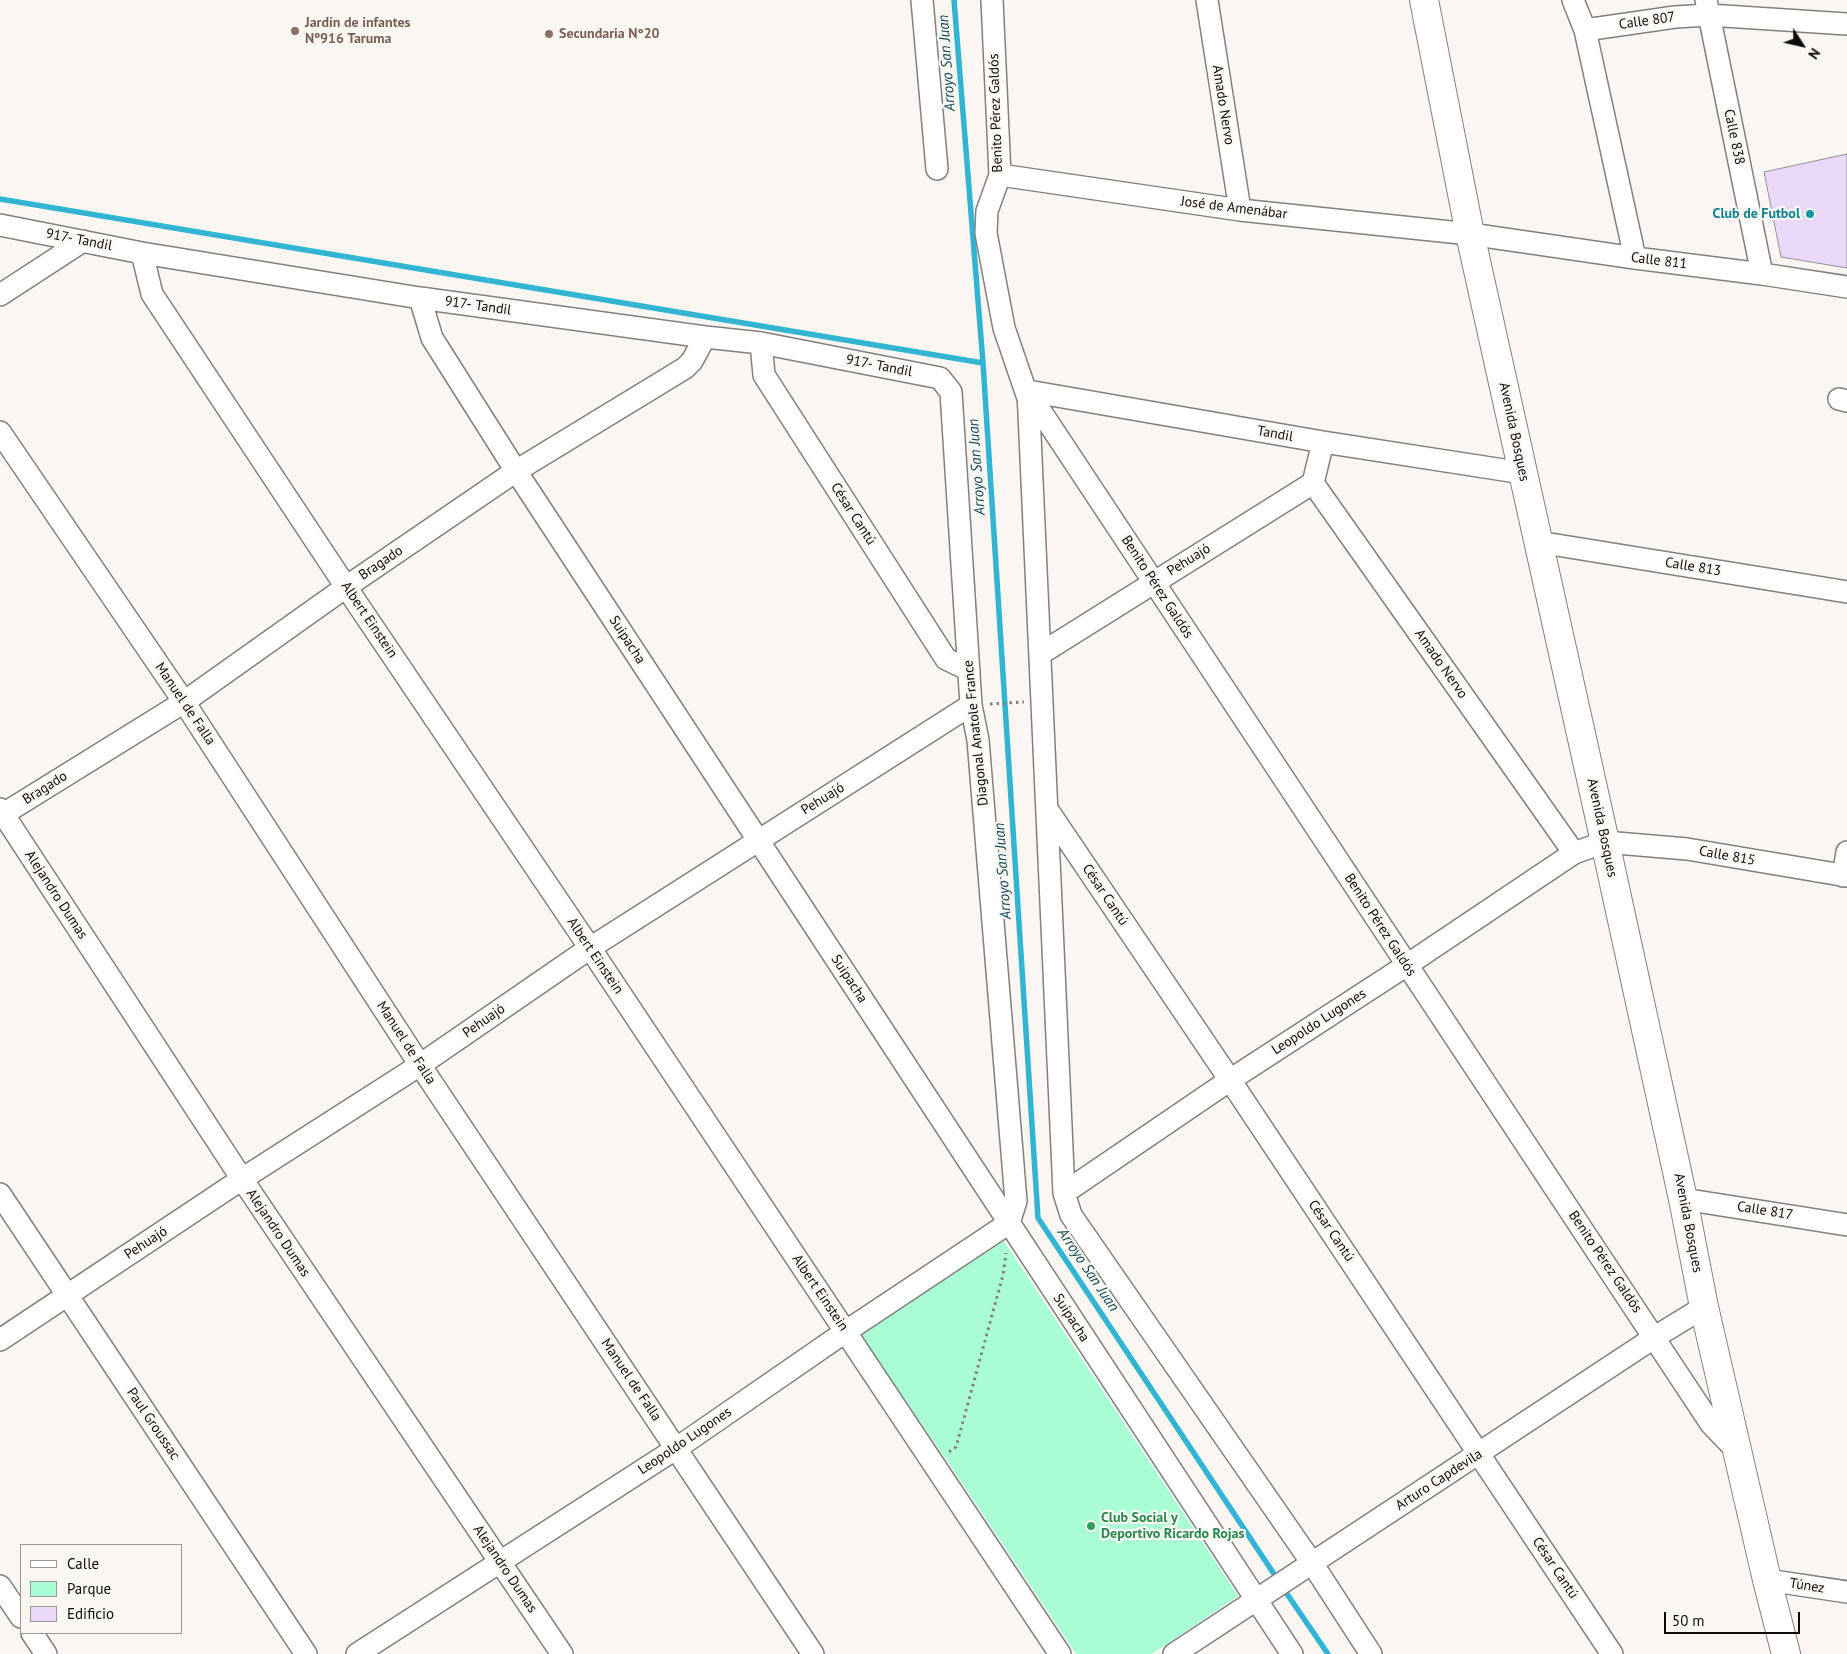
<!DOCTYPE html>
<meta charset="utf-8">
<style>
body{margin:0}
#map{position:relative;width:1847px;height:1654px;overflow:hidden;background:#faf7f3;font-family:"PT Sans",sans-serif}
canvas{display:block}
.legend{position:absolute;left:20px;top:1544px;width:162px;height:90px;box-sizing:border-box;background:#faf7f3;border:1px solid #9b9996;margin:0;padding:6px 9px;list-style:none;font-size:15px;color:#0d0c0b}
.legend li{display:flex;align-items:center;gap:10px;height:25px}
.legend b{width:25px;border:1px solid #9b9996}
.north{position:absolute;left:1777px;top:20px;width:50px;height:50px;-webkit-text-stroke:4px #faf7f3;paint-order:stroke;rotate:125deg;font-size:14px;font-weight:700;line-height:20px;text-align:center;color:#0d0c0b}
.north::after{content:'';display:block;margin:auto;width:18px;height:22px;background:#0d0c0b;clip-path:polygon(50% 0,100% 100%,50% 72%,0 100%)}
.scale{position:absolute;left:1664px;top:1612px;width:136px;height:22px;box-sizing:border-box;border:2px solid #0d0c0b;border-top:0;padding-left:6px;font-size:15px;line-height:18px;white-space:nowrap;color:#0d0c0b;-webkit-text-stroke:4px #faf7f3;paint-order:stroke}
</style>
<div id="map">
<canvas width="1847" height="1654"></canvas>
<ul class="legend">
<li><b style="height:6px;background:#fff"></b>Calle</li>
<li><b style="height:14px;background:#a9fed5"></b>Parque</li>
<li><b style="height:14px;background:#e9d8f8"></b>Edificio</li>
</ul>
<div class="north">N</div>
<div class="scale">50 m</div>
</div>
<script>
const ctx = document.querySelector('canvas').getContext('2d');
ctx.lineJoin = 'round';
function paint(path, color) {
  ctx.fillStyle = color;
  ctx.fill(path, 'evenodd');
}
function shape(rows) {
  const path = new Path2D();
  for (const r of rows) {
    path.moveTo(r[0], r[1]);
    for (let i = 2; i < r.length; i += 2) path.lineTo(r[i], r[i + 1]);
  }
  return path;
}
function trace(path, color, width, dash) {
  ctx.strokeStyle = color;
  ctx.lineWidth = width;
  ctx.lineCap = dash ? 'butt' : 'round';
  ctx.setLineDash(dash || []);
  ctx.stroke(path);
}
function write(font, color, halo, rows, align = 'center') {
  ctx.font = font + ' "PT Sans",sans-serif';
  ctx.lineWidth = 4.5;
  ctx.setLineDash([]);
  ctx.textBaseline = 'middle';
  ctx.strokeStyle = halo;
  ctx.fillStyle = color;
  for (const [text, x, y, turn = 0] of rows) {
    ctx.save();
    ctx.translate(x, y);
    ctx.rotate((+turn || 0) * Math.PI / 180);
    ctx.textAlign = isNaN(turn) ? turn : align;
    if (halo) ctx.strokeText(text, 0, 0);
    ctx.fillText(text, 0, 0);
    ctx.restore();
  }
}
const green = shape([
 [1004,1241,1238,1596,1152,1654,1076,1654,943,1455,860,1335]
]);
const stream = shape([
 [954,0,983,363,1038,1218,1278,1580],
 [0,199,983,363],
 [1283,1588,1328,1654]
]);
const building = shape([
 [1847,154,1847,268,1781,257,1764,172,1847,154]
]);
const path = shape([
 [990,704,1024,702],
 [949,1452,956,1447,1003,1275,1006,1253]
]);
const minor = shape([
 [922,0,937,169],
 [992,0,1000,175,987,211,986,233,1004,328,1028,398],
 [1207,0,1240,210],
 [1573,0,1585,30,1635,258],
 [1706,0,1762,274],
 [1585,30,1675,17,1709,15,1847,24],
 [1000,175,1240,210,1470,234,1635,258,1762,274,1847,287],
 [0,225,142,253,420,298,705,337,761,343,940,378,951,392,971,705,978,740,1016,1201,1009,1223,845,1332,677,1448,357,1654],
 [142,253,152,294,346,587,590,948,1060,1654],
 [0,295,83,241],
 [420,298,432,338,516,471,1292,1654],
 [761,343,764,375,946,659,969,670],
 [1028,391,1064,1193,1071,1215,1312,1563,1371,1654],
 [1028,391,1323,442,1523,473],
 [1028,392,1711,1424,1738,1452],
 [1839,399,1847,401],
 [0,432,184,702,420,1065,813,1654],
 [1323,442,1313,483,1574,853,1605,842,1687,849,1847,876],
 [1538,542,1847,592],
 [1040,654,1313,483],
 [0,809,242,1179,562,1654],
 [1047,809,1230,1080,1612,1654],
 [0,816,184,702,346,587,516,471,685,368,692,361,705,337],
 [1843,876,1847,852],
 [1064,1193,1230,1080,1407,965,1574,853],
 [0,1194,306,1654],
 [1683,1199,1847,1225],
 [0,1340,242,1179,420,1065,590,948,971,705],
 [1767,1580,1847,1592],
 [0,1586,21,1617],
 [32,1633,46,1654],
 [1174,1654,1655,1337,1704,1307]
]);
const major = shape([
 [1424,0,1470,234,1605,842,1683,1199,1704,1307,1767,1580,1786,1654]
]);
const markers = [
 [295,31,5,"#8d6e63"],
 [549,34,5,"#8d6e63"],
 [1810,214,5,"#0f9aa8"],
 [1091,1526,5,"#2e9e5b"]
];
const streetNames = [
 ["Calle 807",1647,21,-8],
 ["Amado Nervo",1223,105,81],
 ["Benito Pérez Galdós",996,113,-92],
 ["Calle 838",1734,137,78],
 ["José de Amenábar",1234,208,7],
 ["917- Tandil",79,240,11],
 ["Calle 811",1659,261,7],
 ["917- Tandil",478,306,8],
 ["917- Tandil",879,366,11],
 ["Avenida Bosques",1514,432,78],
 ["Tandil",1275,434,10],
 ["César Cantú",853,514,57],
 ["Pehuajó",1189,560,-32],
 ["Bragado",381,563,-34],
 ["Calle 813",1693,567,9],
 ["Benito Pérez Galdós",1157,587,57],
 ["Albert Einstein",369,620,56],
 ["Suipacha",627,640,57],
 ["Amado Nervo",1441,664,55],
 ["Manuel de Falla",185,704,56],
 ["Diagonal Anatole France",976,733,-96],
 ["Bragado",45,788,-32],
 ["Pehuajó",823,799,-32],
 ["Avenida Bosques",1602,828,78],
 ["Calle 815",1727,856,10],
 ["Alejandro Dumas",56,895,57],
 ["César Cantú",1105,895,56],
 ["Benito Pérez Galdós",1380,925,57],
 ["Albert Einstein",595,956,56],
 ["Suipacha",849,979,57],
 ["Pehuajó",484,1021,-35],
 ["Leopoldo Lugones",1319,1022,-33],
 ["Manuel de Falla",406,1043,57],
 ["Calle 817",1765,1211,9],
 ["Avenida Bosques",1688,1223,79],
 ["César Cantú",1331,1231,56],
 ["Alejandro Dumas",278,1233,56],
 ["Pehuajó",146,1243,-33],
 ["Benito Pérez Galdós",1605,1262,56],
 ["Albert Einstein",820,1293,56],
 ["Suipacha",1071,1318,57],
 ["Manuel de Falla",631,1380,56],
 ["Paul Groussac",153,1424,56],
 ["Leopoldo Lugones",685,1441,-34],
 ["Arturo Capdevila",1439,1480,-33],
 ["César Cantú",1555,1568,56],
 ["Alejandro Dumas",505,1569,56],
 ["Túnez",1807,1586,9]
];
const educationNames = [
 ["Jardín de infantes",305,23],
 ["Nº916 Taruma",305,39],
 ["Secundaria N°20",559,34]
];
const cultureNames = [
 ["Club de Futbol",1800,214]
];
const leisureNames = [
 ["Club Social y",1101,1518],
 ["Deportivo Ricardo Rojas",1101,1534]
];
const waterNames = [
 ["Arroyo San Juan",947,63,-94],
 ["Arroyo San Juan",977,467,-94],
 ["Arroyo San Juan",1003,871,-94],
 ["Arroyo San Juan",1088,1270,56]
];
paint(green, '#a9fed5');
trace(stream, '#32b4d2', 5.5);
paint(building, '#e9d8f8');
trace(building, '#929094', 1);
trace(minor, '#82807d', 24);
trace(major, '#82807d', 30);
trace(path, '#807f7c', 3, [2.5, 4]);
trace(minor, '#fff', 21);
trace(major, '#fff', 28);
for (const [x, y, r, color] of markers) {
  const dot = new Path2D();
  dot.arc(x, y, r, 0, 2 * Math.PI);
  ctx.fillStyle = color;
  ctx.fill(dot);
  trace(dot, '#faf7f3', 2);
}
write('14px', '#0d0c0b', '#faf7f3', streetNames);
write('bold 14px', '#785e54', '#faf7f3', educationNames, 'left');
write('bold 14px', '#0d838f', '#faf7f3', cultureNames, 'right');
write('bold 14px', '#27864d', '#faf7f3', leisureNames, 'left');
write('italic 15px', '#154a57', '#faf7f3', waterNames);
</script>
